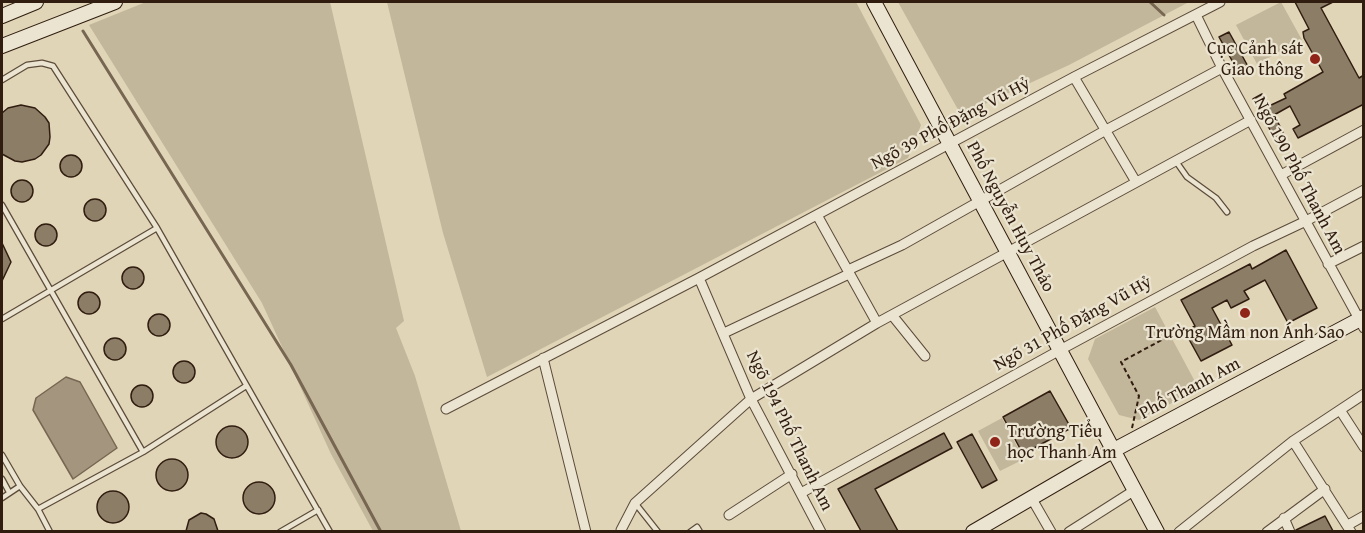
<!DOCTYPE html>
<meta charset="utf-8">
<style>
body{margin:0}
#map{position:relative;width:1365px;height:533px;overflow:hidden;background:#e0d5b7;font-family:"Gentium Book Plus",serif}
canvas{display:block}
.frame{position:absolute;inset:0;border:3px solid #301d10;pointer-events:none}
</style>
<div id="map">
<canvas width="1365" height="533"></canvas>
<div class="frame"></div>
</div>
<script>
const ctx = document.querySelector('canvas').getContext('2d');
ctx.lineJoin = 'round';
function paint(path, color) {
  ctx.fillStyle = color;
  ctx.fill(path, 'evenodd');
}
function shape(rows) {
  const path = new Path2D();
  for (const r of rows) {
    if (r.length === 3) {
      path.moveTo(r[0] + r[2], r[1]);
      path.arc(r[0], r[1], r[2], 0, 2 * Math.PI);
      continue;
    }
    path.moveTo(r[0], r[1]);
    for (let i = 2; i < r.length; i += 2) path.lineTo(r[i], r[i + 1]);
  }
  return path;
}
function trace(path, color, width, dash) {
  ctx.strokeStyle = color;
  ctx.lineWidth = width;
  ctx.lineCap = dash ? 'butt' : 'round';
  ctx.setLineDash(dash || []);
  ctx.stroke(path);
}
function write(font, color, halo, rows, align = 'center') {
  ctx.font = font + ' "Gentium Book Plus",serif';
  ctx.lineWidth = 4.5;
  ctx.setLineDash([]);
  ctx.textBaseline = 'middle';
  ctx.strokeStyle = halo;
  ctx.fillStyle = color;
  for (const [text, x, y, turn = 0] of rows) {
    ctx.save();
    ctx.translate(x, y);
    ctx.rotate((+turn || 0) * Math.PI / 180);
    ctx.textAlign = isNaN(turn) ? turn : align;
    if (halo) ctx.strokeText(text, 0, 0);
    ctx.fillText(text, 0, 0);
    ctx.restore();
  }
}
const green = shape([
 [146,2,330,2,404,321,396,328,415,376,461,531,373,531,331,454,262,303,89,25],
 [387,2,856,2,921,125,908,158,487,377,443,233],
 [898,2,1189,2,1069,65,961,115],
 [1281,2,1302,40,1257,64,1236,25],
 [1155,307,1199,389,1139,420,1119,415,1088,359,1095,339],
 [1002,418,1024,459,1000,471,978,431]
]);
const water = shape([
 [66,377,80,382,117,448,73,479,33,410,36,398,66,377]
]);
const stream = shape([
 [1150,2,1164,15],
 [83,31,291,365,381,532]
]);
const building = shape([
 [1295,2,1333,2,1321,8,1359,78,1364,75,1364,104,1298,138,1293,129,1300,125,1290,106,1274,115,1283,132,1274,137,1253,99,1262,94,1269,106,1286,98,1284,94,1323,72,1304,38,1303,32,1309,29,1295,2],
 [1229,32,1250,70,1240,75,1219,37,1229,32],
 [21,105,35,108,45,117,49,123,50,137,49,144,41,155,35,159,22,162,15,161,2,154,2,113,8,108,21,105],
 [71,166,11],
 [22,191,11],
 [95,210,11],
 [46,235,11],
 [2,243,11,262,2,281,2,243],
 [1286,250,1317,308,1288,323,1265,280,1244,291,1249,299,1231,308,1227,300,1212,308,1232,345,1201,361,1185,332,1195,326,1181,300,1250,264,1252,269,1286,250],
 [133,278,11],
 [89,303,11],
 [159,325,11],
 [115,349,11],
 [184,372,11],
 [142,396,11],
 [1050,391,1071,428,1023,454,1003,417,1050,391],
 [232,442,16],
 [944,433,952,448,875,489,898,531,861,531,838,489,944,433],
 [972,434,997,480,982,488,957,442,972,434],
 [172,475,16],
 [259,498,16],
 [113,507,16],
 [201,513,206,514,214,519,218,531,186,531,189,520,201,513],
 [1325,516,1333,531,1297,531,1296,530,1325,516]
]);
const path = shape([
 [1132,428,1139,396,1121,362,1169,336]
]);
const lane = shape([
 [2,80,27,65,42,63,53,66,157,228,330,532],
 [1175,160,1187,177,1216,198,1227,212],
 [2,205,143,452],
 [2,319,157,228],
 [2,455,20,486,38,509,50,532],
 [2,479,9,492],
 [2,498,20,486],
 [635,503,658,532],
 [38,509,143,452,246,386],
 [280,532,318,510],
 [690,532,697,527,700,532]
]);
const street = shape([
 [1196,15,1222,68,1364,328],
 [1074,77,1136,182],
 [1281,175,1364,130],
 [817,215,877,323],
 [1328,264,1364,246],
 [848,270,902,245,1106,130,1222,68],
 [699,278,751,399,821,532],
 [892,315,925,356],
 [724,333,849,274],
 [543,358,586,532],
 [446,409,699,278,1074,77,1220,2],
 [1340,410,1364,447],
 [1293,441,1351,532],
 [801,493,1060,350,1253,246,1306,221,1364,190],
 [1032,499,1051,532],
 [729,515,792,474],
 [1284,518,1290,532],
 [1348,525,1364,516],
 [621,530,635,503,751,399,877,323,1251,120],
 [1069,532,1135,490],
 [1179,532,1293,441,1364,394],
 [1267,532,1325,489]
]);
const secondary = shape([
 [874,2,1157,532],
 [2,16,36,2],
 [2,46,115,2],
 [973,532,1114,450,1364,317]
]);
const markers = [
 [1315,59,6,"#8f2418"],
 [1245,313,6,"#8f2418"],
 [995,442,6,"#8f2418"]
];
const poiNames = [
 ["Cục Cảnh sát",1303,49],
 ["Giao thông",1303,70],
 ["Trường Mầm non Ánh Sao",1245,333,"center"],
 ["Trường Tiểu",1007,432,"left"],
 ["học Thanh Am",1007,453,"left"]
];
const streetNames = [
 ["Ngõ 39 Phố Đặng Vũ Hỷ",951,124,-28],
 ["Ngõ 190 Phố Thanh Am",1299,176,62],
 ["Phố Nguyễn Huy Thảo",1010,217,62],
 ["Ngõ 31 Phố Đặng Vũ Hỷ",1073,324,-29],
 ["Phố Thanh Am",1190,389,-28],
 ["Ngõ 194 Phố Thanh Am",789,431,64]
];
paint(green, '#c2b69b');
paint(water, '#a4967e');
trace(water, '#766652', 1.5);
trace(stream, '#766652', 3);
paint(building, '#8c7d67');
trace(building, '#301d10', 1.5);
trace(lane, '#5c4b3a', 7);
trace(street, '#5c4b3a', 11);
trace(secondary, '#301d10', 16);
trace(path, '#301d10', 2, [4.5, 3]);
trace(lane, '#ebe4d0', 4.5);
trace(street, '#ebe4d0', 9);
trace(secondary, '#ebe4d0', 14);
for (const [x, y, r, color] of markers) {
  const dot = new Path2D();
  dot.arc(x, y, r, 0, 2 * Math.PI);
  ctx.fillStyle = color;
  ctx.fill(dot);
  trace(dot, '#ebe4d0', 2);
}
write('18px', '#301d10', '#ebe4d0', poiNames, 'right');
write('18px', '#301d10', '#ebe4d0', streetNames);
</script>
